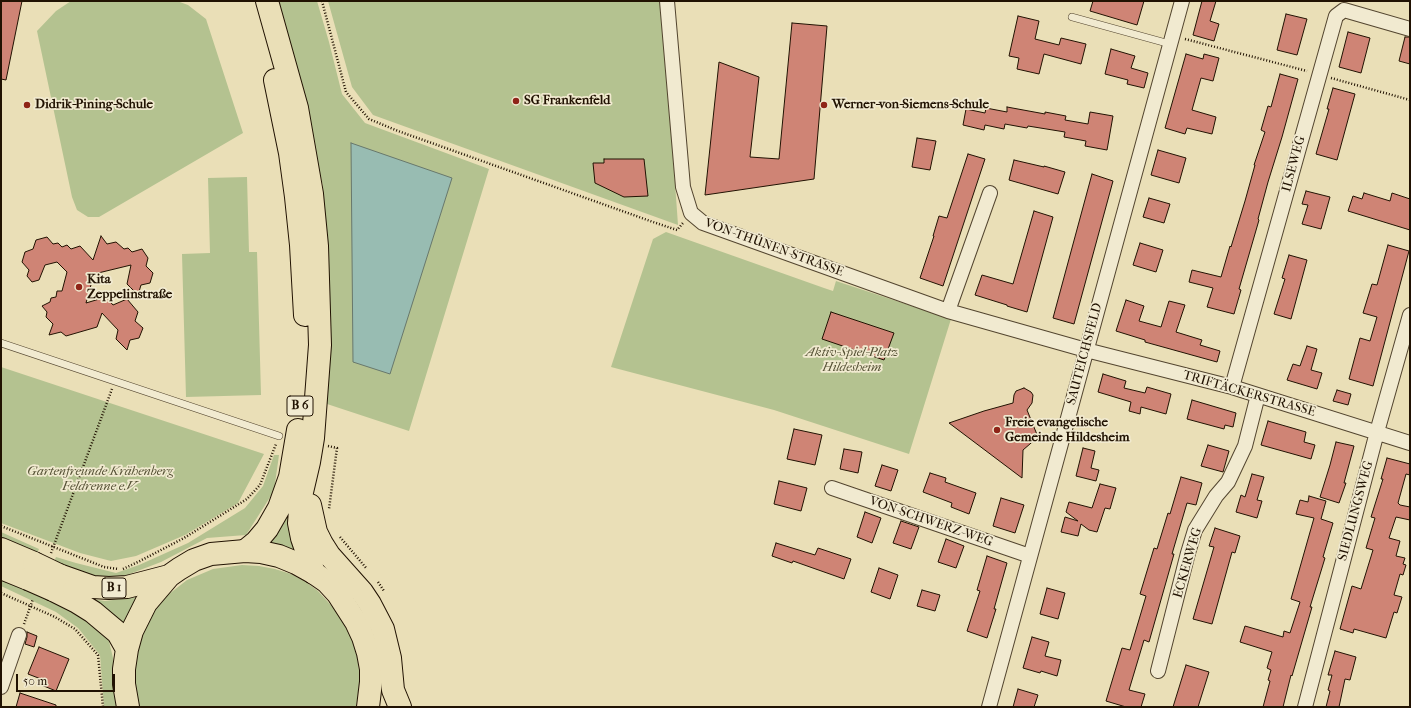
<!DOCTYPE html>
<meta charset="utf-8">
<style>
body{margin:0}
#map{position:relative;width:1411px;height:708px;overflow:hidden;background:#eadfb7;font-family:"IM FELL French Canon",serif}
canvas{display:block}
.frame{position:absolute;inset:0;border:2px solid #211202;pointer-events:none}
.scale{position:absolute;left:16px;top:674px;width:99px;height:18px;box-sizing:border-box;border:2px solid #211202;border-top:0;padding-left:5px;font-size:12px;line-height:14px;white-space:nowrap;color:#211202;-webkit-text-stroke:3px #f1ead0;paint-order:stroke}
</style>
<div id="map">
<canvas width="1411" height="708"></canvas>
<div class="frame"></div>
<div class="scale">50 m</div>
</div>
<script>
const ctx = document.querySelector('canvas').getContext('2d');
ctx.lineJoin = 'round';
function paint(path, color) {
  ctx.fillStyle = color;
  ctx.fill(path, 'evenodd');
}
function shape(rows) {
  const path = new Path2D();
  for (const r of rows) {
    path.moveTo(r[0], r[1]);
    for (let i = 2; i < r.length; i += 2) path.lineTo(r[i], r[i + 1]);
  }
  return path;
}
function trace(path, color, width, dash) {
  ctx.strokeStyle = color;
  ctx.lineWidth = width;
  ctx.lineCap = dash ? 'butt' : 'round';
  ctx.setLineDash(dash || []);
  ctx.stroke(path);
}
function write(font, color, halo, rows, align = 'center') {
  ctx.font = font + ' "IM FELL French Canon",serif';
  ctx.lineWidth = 3.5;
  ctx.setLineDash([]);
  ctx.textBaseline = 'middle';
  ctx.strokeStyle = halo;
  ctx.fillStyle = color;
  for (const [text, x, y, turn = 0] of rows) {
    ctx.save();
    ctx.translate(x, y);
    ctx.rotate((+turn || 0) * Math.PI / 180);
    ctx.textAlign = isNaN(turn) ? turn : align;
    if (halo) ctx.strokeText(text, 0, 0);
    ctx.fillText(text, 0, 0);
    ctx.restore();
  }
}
const green = shape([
 [71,1,177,1,188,5,206,19,243,133,99,217,88,217,77,210,72,197,37,31,56,11],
 [278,1,317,1,329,42,342,94,365,123,489,169,409,431,324,403,323,186],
 [328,1,662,1,678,225,373,115,352,87],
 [247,177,249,252,257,252,261,395,186,397,182,254,210,253,208,178],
 [666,232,824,288,833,291,836,281,951,319,909,454,774,410,611,367,653,239],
 [1,367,264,454,238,503,185,535,136,556,111,561,80,553,1,523],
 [274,455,279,455,274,491,246,535,207,538,161,562,114,580,66,572,52,566,56,557,76,563,116,573,139,565,188,543,245,508,263,486],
 [288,510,288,518,293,530,298,554,269,544],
 [1,532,39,549,35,558,1,544],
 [242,565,259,566,275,569,291,574,306,582,318,591,339,614,346,626,353,640,357,655,359,670,359,685,356,707,134,707,131,665,146,621,164,598,187,580,213,569],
 [1,570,98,625,109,641,113,658,116,707,104,707,100,655,78,628,56,612,1,586],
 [75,596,105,601,137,597,121,628]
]);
const water = shape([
 [351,143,452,178,390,374,353,362,351,143]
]);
const building = shape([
 [1,1,22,1,6,80,1,79,1,1],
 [1093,1,1144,1,1137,25,1090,11,1093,1],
 [1202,1,1216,1,1210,21,1219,24,1214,41,1193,35,1202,1],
 [1286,14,1307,19,1297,55,1277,50,1286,14],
 [1018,16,1039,21,1035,39,1059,45,1061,38,1086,44,1081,64,1044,54,1039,74,1017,69,1019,58,1009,56,1018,16],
 [792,23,827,26,814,179,705,195,719,62,759,77,750,157,779,159,792,23],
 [1348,32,1370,38,1361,73,1339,67,1348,32],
 [1405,37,1410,37,1410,64,1399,61,1405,37],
 [1111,49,1135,56,1131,68,1148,73,1144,88,1127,84,1128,80,1105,74,1111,49],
 [1186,54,1203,59,1204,54,1219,58,1213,81,1201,78,1192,110,1216,117,1212,134,1187,128,1185,134,1165,128,1186,54],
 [1280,74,1298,79,1282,137,1268,182,1258,219,1259,220,1239,289,1241,290,1234,314,1207,307,1213,288,1189,282,1192,270,1221,277,1230,246,1231,247,1245,201,1255,165,1254,165,1265,132,1261,130,1268,106,1271,107,1280,74],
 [1333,88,1355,94,1337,160,1316,154,1329,109,1327,109,1333,88],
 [1007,107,1045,114,1045,112,1066,116,1065,120,1088,124,1090,112,1113,116,1107,150,1085,146,1086,141,1064,137,1065,132,1028,126,1027,128,1005,124,1004,129,985,125,984,130,963,125,966,109,985,113,986,108,1007,112,1007,107],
 [917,138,936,141,930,170,912,167,917,138],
 [1158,150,1186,158,1179,183,1151,175,1158,150],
 [968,154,985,159,943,286,920,278,934,236,933,236,939,216,947,218,968,154],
 [604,159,644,159,648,196,624,197,595,183,593,163,604,163,604,159],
 [1014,160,1044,167,1044,166,1065,172,1058,194,1009,180,1014,160],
 [1092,174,1113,181,1074,324,1053,318,1092,174],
 [1306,191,1330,197,1321,229,1302,224,1308,205,1302,204,1306,191],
 [1364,193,1390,201,1392,193,1410,199,1410,230,1348,211,1353,196,1362,199,1364,193],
 [1149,198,1170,204,1164,223,1143,217,1149,198],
 [1034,211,1053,217,1027,312,1007,306,1007,305,975,295,982,275,1013,284,1034,211],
 [101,236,107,244,116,242,124,249,128,248,132,252,142,249,148,258,146,266,153,273,150,283,141,285,138,295,127,284,131,265,94,274,86,303,106,297,113,305,127,299,138,312,135,321,143,328,139,338,130,340,127,350,116,339,118,330,102,313,97,327,66,336,61,332,49,335,53,324,46,317,47,312,42,306,50,302,51,298,56,297,57,291,62,291,67,272,57,262,45,265,39,280,32,282,27,276,29,270,22,262,25,252,33,249,36,240,47,237,53,244,58,243,62,247,67,245,71,249,80,246,93,260,101,236],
 [1140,243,1163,250,1156,272,1133,265,1140,243],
 [1388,245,1409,251,1373,386,1349,379,1360,338,1370,341,1377,317,1363,313,1372,284,1377,285,1388,245],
 [1289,255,1307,260,1291,319,1274,314,1285,279,1282,278,1289,255],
 [1126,300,1144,306,1139,321,1161,327,1169,301,1185,305,1176,332,1202,340,1200,345,1220,351,1217,362,1145,342,1145,340,1116,331,1126,300],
 [831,312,894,333,884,360,822,339,831,312],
 [1307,346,1317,349,1311,370,1322,373,1317,389,1287,380,1293,364,1300,366,1307,346],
 [1103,374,1126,381,1124,388,1145,393,1147,387,1171,394,1166,414,1141,407,1140,414,1129,411,1131,402,1098,392,1103,374],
 [1024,388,1031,392,1033,395,1032,403,1027,410,1038,437,1023,450,1022,478,949,423,984,411,1013,403,1014,395,1016,391,1024,388],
 [1337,390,1351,394,1348,405,1333,401,1337,390],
 [1192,400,1236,413,1233,427,1225,425,1224,429,1187,419,1192,400],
 [1268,421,1306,432,1304,442,1315,445,1311,459,1261,445,1268,421],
 [794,429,822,435,815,465,787,459,794,429],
 [1336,442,1354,446,1344,483,1346,483,1339,503,1320,497,1330,465,1336,442],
 [1208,445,1229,451,1223,472,1201,466,1208,445],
 [1083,448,1095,451,1091,468,1099,470,1096,481,1076,476,1083,448],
 [844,449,862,452,858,473,840,469,844,449],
 [1387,458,1410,464,1410,475,1406,474,1398,503,1400,505,1410,507,1410,520,1396,517,1389,538,1400,541,1396,556,1405,558,1403,564,1406,565,1403,575,1400,574,1394,595,1402,597,1397,613,1394,612,1386,638,1354,629,1353,633,1340,629,1352,586,1361,589,1373,550,1366,548,1375,518,1371,517,1383,479,1381,479,1387,458],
 [882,465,898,470,891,491,875,486,882,465],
 [930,473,946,478,945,482,976,493,969,514,951,507,952,503,923,492,930,473],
 [1252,474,1264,477,1257,500,1262,501,1257,518,1236,512,1241,495,1245,497,1252,474],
 [1181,477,1202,483,1196,505,1187,503,1172,554,1174,554,1149,642,1144,640,1129,690,1145,694,1141,707,1126,707,1106,701,1122,648,1130,650,1146,596,1140,594,1154,548,1157,549,1168,513,1170,514,1181,477],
 [779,481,807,488,801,511,774,504,779,481],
 [1100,484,1116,488,1110,509,1105,508,1097,532,1089,530,1081,524,1078,536,1061,532,1065,517,1078,521,1066,512,1069,502,1092,508,1100,484],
 [1309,496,1326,501,1321,519,1333,523,1323,557,1325,558,1310,607,1312,607,1292,676,1291,675,1283,707,1263,707,1270,681,1268,680,1271,670,1267,668,1272,652,1240,642,1245,626,1283,637,1284,631,1290,633,1300,602,1291,599,1314,518,1296,514,1300,500,1308,502,1309,496],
 [1001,498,1024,505,1015,533,993,526,1001,498],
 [865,512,881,518,872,543,857,537,865,512],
 [901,521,919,527,911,549,893,543,901,521],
 [1215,528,1240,536,1235,553,1232,552,1212,624,1193,619,1214,547,1209,546,1215,528],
 [946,539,964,546,956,568,938,562,946,539],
 [776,543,815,555,818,548,851,559,844,579,793,561,792,563,772,556,776,543],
 [987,556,1007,563,994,609,996,609,987,638,967,631,980,591,977,590,987,556],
 [879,568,898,575,890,599,871,592,879,568],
 [1047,588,1065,593,1058,619,1040,614,1047,588],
 [922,590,940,595,935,611,917,606,922,590],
 [27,632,37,636,34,647,25,644,27,637,27,632],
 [1032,637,1049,642,1045,656,1061,660,1057,676,1041,671,1040,673,1023,668,1032,637],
 [39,647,69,659,56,691,39,684,41,679,28,674,39,647],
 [1335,651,1356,657,1350,680,1345,679,1339,707,1326,707,1330,691,1328,690,1332,675,1328,675,1335,651],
 [1186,665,1209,672,1198,707,1173,707,1186,665],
 [1018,689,1038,695,1034,707,1013,707,1018,689],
 [20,693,56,705,56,707,16,707,20,693]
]);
const path = shape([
 [322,1,346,92,369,119,398,131,653,222,677,230,683,223],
 [1185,39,1307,71],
 [1331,78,1410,100],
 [328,446,337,448,329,509],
 [1,526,104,567,118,569],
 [340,537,367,569],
 [51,553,112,389],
 [123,569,138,562,184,538,247,499,260,485,276,444],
 [378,582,384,591],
 [1,593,55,617,75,629,98,655,103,707],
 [24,624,33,599]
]);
const lane = shape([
 [1072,17,1170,44],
 [1,343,279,436]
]);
const street = shape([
 [667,1,683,187,691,213,703,223,948,311,1086,350,1232,387,1410,443],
 [948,311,990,193],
 [1232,387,1336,16,1344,10,1410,29],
 [832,488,1030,556],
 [1158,671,1188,553,1195,530,1216,496,1228,482,1245,446,1258,395],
 [1,687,19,635],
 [989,707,1182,1],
 [1305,707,1377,432,1410,315]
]);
const primary = shape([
 [1,549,34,563],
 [1,568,28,579],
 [59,575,93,587,109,588,127,587,169,576],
 [53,590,77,602,93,612,118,633,127,649],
 [128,707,124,684,124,669,127,649,132,631,146,603,169,576,179,569,194,560,211,554,245,551,261,552,279,556,296,563,314,573,327,582,338,594,356,622,363,637,368,653,371,669,371,682,368,707]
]);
const highway = shape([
 [267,1,297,108,312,194,317,246,320,345,313,438,309,462,302,492,300,510,299,523,302,538,314,573],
 [275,80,290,153,296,197,301,245,305,315],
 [310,505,316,532,322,544,329,555,362,592,370,604,383,629,390,658,393,690,400,707],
 [245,551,256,542,267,529,279,508,290,477,298,430]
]);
const primaryBridge = shape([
 [34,563,59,575],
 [28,579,53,590]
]);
const markers = [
 [516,101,4,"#8f2418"],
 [27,105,4,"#8f2418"],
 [824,105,4,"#8f2418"],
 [79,287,4,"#8f2418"],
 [997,430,4,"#8f2418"]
];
const shields = [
 [300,406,26],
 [114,588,24]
];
const shieldNames = [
 ["B 6",300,406],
 ["B 1",114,588]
];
const poiNames = [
 ["SG Frankenfeld",524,101],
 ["Didrik-Pining-Schule",35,105],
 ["Werner-von-Siemens-Schule",832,105],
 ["Kita",87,280],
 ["Zeppelinstraße",87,295],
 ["Freie evangelische",1005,423],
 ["Gemeinde Hildesheim",1005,438]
];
const streetNames = [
 ["ILSEWEG",1294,164,-75],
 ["VON-THÜNEN-STRASSE",774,248,20],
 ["SAUTEICHSFELD",1085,354,-75],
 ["TRIFTÄCKERSTRASSE",1249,394,16],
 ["SIEDLUNGSWEG",1356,511,-75],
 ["VON-SCHWERZ-WEG",931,522,19],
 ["ECKERWEG",1188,563,-74]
];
const parkNames = [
 ["Aktiv-Spiel-Platz",852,353],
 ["Hildesheim",852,368],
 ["Gartenfreunde Krähenberg",100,472],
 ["Feldrenne e.V.",100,487]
];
paint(green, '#b4c290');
paint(water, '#98bcb2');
trace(water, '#68786c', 1);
paint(building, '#cf8475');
trace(building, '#211202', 1);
trace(lane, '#53452f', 8);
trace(street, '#53452f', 16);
trace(primary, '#211202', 24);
trace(highway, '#211202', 24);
trace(path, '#211202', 2.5, [1, 2]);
trace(lane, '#f1ead0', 7);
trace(street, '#f1ead0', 14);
trace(primary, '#eadfb7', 22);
trace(highway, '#eadfb7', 22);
trace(primaryBridge, '#211202', 24, []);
trace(primaryBridge, '#eadfb7', 22);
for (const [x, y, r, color] of markers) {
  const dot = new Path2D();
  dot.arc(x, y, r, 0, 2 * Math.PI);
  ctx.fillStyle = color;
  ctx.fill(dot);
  trace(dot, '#f1ead0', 1.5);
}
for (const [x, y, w] of shields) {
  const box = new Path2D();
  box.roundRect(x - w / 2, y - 10, w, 20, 3);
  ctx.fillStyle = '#f1ead0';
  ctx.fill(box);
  trace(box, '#211202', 1);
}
write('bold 12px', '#211202', null, shieldNames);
write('bold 13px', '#211202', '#f1ead0', poiNames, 'left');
write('13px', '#211202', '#f1ead0', streetNames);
write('italic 13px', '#545034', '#f1ead0', parkNames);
</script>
